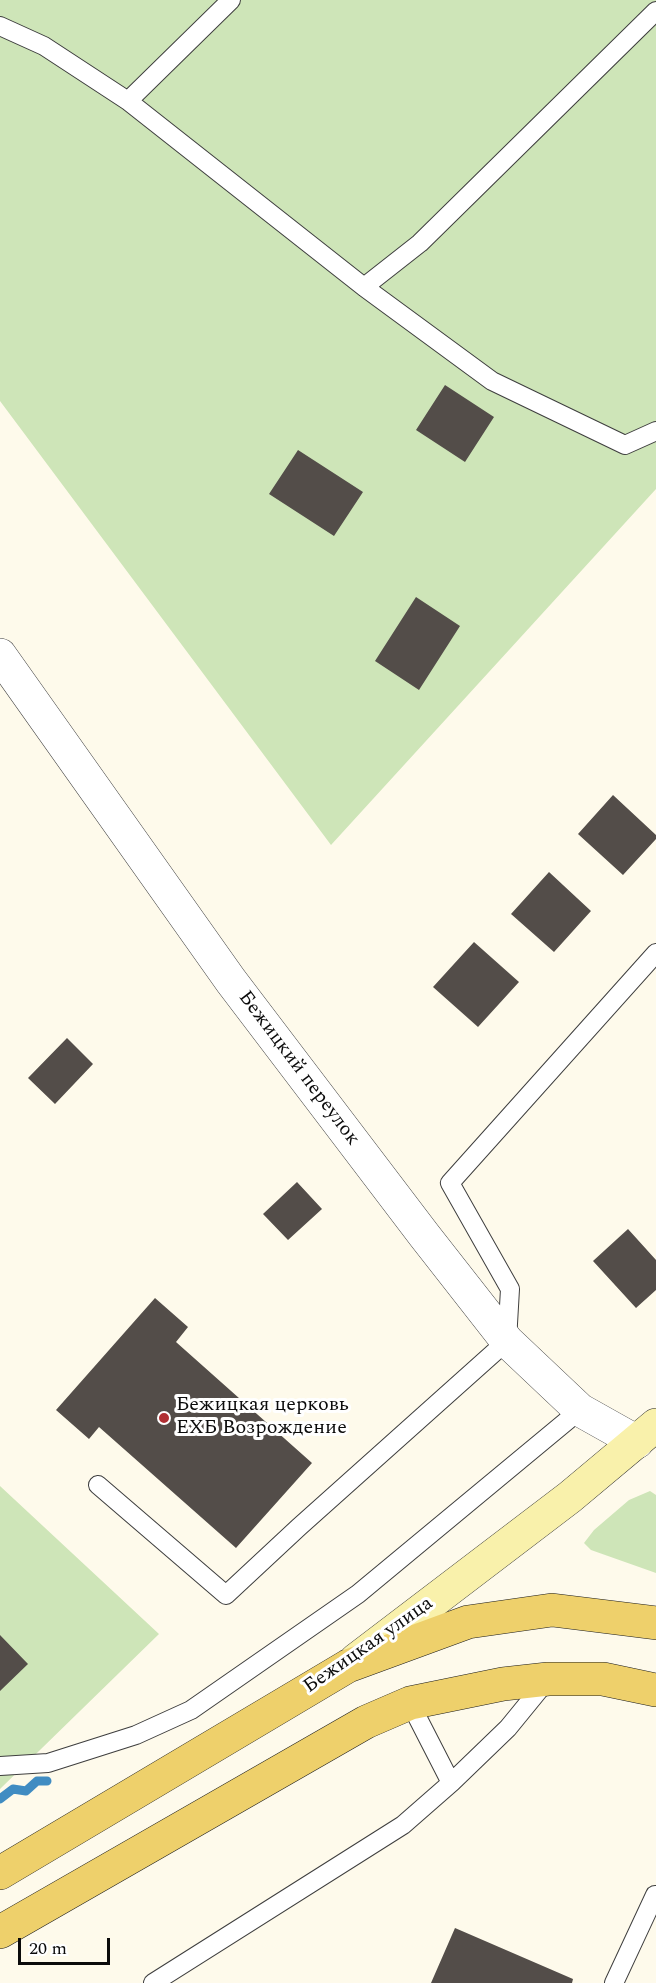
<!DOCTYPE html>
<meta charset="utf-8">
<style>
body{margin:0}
#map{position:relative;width:656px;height:1983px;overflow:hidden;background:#fefaeb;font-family:Spectral,serif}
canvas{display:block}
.scale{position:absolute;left:18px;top:1938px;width:92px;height:27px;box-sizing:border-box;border:3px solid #0b0b0b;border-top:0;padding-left:8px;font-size:18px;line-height:21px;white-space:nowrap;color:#0b0b0b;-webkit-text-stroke:4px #fff;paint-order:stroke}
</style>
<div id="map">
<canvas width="656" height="1983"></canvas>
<div class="scale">20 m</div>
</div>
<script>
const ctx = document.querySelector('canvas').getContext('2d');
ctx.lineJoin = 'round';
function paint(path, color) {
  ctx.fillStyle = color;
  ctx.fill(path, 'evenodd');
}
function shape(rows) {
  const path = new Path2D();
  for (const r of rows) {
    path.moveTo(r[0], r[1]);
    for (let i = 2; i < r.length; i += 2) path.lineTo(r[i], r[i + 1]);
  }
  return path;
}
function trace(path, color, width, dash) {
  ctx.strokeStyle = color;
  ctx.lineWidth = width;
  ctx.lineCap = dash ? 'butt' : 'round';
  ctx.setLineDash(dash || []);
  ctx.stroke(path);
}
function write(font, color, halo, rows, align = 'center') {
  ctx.font = font + ' Spectral,serif';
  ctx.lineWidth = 6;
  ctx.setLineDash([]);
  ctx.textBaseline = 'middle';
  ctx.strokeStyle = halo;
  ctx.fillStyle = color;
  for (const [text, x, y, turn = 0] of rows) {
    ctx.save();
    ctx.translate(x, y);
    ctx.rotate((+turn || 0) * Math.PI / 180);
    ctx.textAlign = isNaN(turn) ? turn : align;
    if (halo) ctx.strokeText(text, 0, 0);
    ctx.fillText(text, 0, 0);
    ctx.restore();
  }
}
const green = shape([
 [0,0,656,0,656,489,331,845,0,401],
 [0,1486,159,1634,0,1789],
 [650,1491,656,1495,656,1573,591,1550,584,1543,594,1530,629,1500]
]);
const stream = shape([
 [0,1799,13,1789,26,1791,37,1781,47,1781]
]);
const building = shape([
 [445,385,494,417,465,462,416,430],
 [298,450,363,492,334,536,269,494],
 [416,597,460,626,419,690,375,661],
 [613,795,656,835,656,839,623,875,578,834],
 [549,872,591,911,554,952,511,914],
 [474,942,519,982,478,1027,433,987],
 [67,1038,93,1064,55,1104,28,1078],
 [297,1182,322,1209,288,1240,263,1214],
 [628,1229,656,1260,656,1290,636,1308,593,1261],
 [155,1298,188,1327,176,1342,312,1463,236,1548,99,1427,89,1439,56,1410],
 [0,1635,28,1664,0,1691],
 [455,1928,573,1979,572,1983,431,1983]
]);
const lane = shape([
 [0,26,44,46,128,101,364,287,492,381,625,445,656,431],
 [128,101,231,0],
 [364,287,420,243,656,11],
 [98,1485,226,1595,299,1527,507,1341,510,1289,450,1183,656,953],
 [410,1703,451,1783],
 [0,1766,48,1763,136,1735,191,1710,358,1594,580,1410],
 [153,1983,403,1825,451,1783,508,1728,548,1679],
 [614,1983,655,1895]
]);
const street = shape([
 [0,655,231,981,424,1235,507,1341,580,1410,637,1442]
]);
const secondary = shape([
 [356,1660,570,1497,656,1425]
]);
const primary = shape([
 [0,1873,348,1666,468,1622,552,1610,656,1623],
 [0,1932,366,1722,410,1703,503,1684,548,1679,603,1679,656,1690]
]);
const markers = [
 [164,1418,6,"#b02f33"]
];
const streetNames = [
 ["Бежицкий переулок",298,1069,53],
 ["Бежицкая улица",369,1646,-35]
];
const poiNames = [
 ["Бежицкая церковь",176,1406],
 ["ЕХБ Возрождение",176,1429]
];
paint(green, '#cee5b8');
trace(stream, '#408cc2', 9);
paint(building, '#534d49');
trace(lane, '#3e3e3e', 20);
trace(street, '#3e3e3e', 34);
trace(secondary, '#2d2d2d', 34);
trace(primary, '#1c1c1c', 34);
trace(lane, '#fff', 18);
trace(street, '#fff', 33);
trace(secondary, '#f9f1ab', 33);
trace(primary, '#eed06b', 33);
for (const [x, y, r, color] of markers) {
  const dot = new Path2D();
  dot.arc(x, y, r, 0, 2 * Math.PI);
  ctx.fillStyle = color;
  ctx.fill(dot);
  trace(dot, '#fff', 2);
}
write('20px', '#0b0b0b', '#fff', streetNames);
write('20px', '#0b0b0b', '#fff', poiNames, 'left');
</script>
